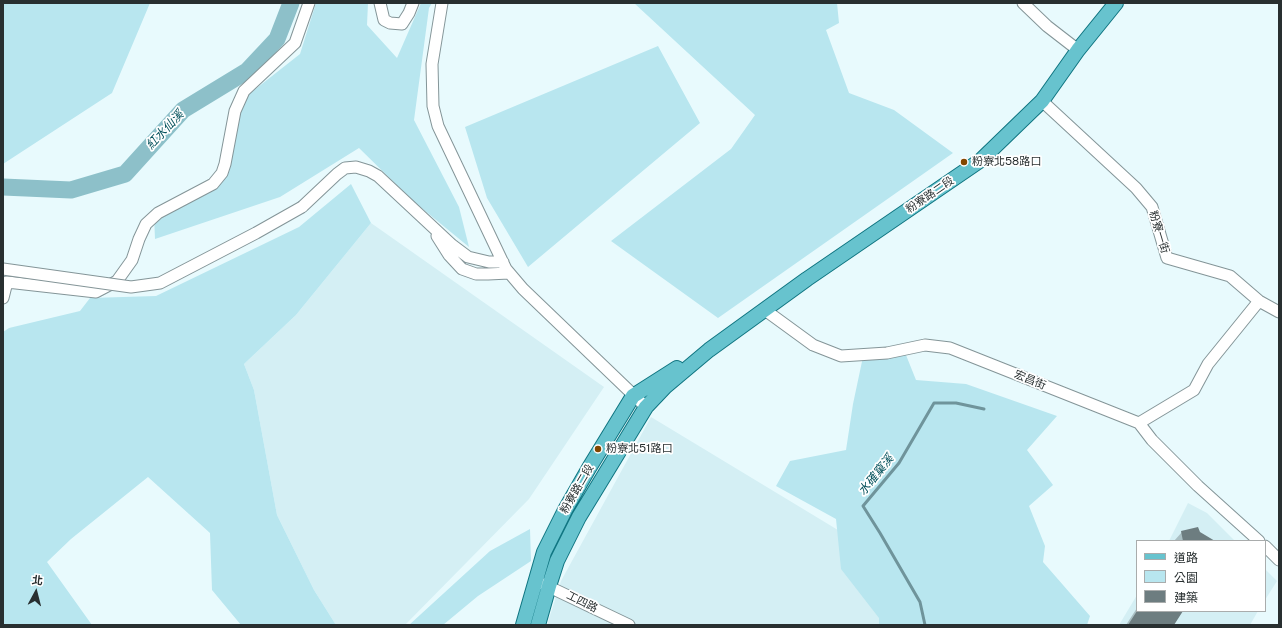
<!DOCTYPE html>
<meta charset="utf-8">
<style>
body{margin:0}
#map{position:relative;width:1282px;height:628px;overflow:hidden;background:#e8fafd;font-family:"Public Sans","Noto Sans TC",sans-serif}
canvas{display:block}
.frame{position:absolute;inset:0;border:4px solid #282f30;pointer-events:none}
.legend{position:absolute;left:1136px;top:540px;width:130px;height:72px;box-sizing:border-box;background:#fff;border:1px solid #a9acac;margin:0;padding:5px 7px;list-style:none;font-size:12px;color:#282f30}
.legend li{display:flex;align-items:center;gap:8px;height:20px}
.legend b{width:20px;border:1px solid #a9acac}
.north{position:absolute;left:16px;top:572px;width:40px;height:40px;-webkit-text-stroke:3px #fff;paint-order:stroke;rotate:7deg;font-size:11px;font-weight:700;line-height:16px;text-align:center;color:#282f30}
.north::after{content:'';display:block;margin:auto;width:14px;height:18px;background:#282f30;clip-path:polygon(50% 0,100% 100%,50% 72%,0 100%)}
</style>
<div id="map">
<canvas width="1282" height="628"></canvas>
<div class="frame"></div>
<ul class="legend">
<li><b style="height:5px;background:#67c3ce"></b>道路</li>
<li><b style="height:11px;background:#b8e6ef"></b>公園</li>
<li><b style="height:11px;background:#6d7d80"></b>建築</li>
</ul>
<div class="north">北</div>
</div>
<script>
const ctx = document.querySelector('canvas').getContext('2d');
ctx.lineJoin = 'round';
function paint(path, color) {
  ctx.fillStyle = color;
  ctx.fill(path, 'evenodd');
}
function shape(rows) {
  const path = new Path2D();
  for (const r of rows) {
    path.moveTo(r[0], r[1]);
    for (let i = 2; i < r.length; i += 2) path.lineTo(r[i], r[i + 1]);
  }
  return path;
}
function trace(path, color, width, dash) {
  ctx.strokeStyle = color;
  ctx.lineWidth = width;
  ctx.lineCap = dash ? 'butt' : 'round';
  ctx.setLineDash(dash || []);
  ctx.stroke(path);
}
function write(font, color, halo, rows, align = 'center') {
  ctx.font = font + ' "Public Sans","Noto Sans TC",sans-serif';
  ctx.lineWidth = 3.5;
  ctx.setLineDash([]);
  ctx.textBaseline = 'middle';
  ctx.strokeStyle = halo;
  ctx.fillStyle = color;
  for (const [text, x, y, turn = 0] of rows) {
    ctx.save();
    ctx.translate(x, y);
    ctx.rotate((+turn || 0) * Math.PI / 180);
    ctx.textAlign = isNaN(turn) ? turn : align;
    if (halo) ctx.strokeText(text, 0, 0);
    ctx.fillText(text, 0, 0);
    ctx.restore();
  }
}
const built = shape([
 [371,223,604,387,529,499,405,625,336,625,314,590,277,515,254,390,244,364,296,315],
 [651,417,871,550,905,625,547,625,561,581],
 [1188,503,1207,513,1235,541,1169,541],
 [1265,569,1277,581,1265,600],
 [1137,595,1137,611,1258,611,1250,625,1119,625]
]);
const green = shape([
 [3,3,150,3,112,93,3,164],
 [316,3,368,3,367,25,397,58,421,3,432,3,429,8,414,120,459,207,469,247,413,201,359,148,280,197,155,239,154,215,217,186,228,173,239,102,300,54],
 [634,3,837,3,839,23,826,30,849,93,894,110,953,153,718,318,611,241,731,149,755,115],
 [658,46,700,123,528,267,487,198,465,127],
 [351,184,371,223,296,315,244,364,254,390,277,515,314,590,336,625,241,625,212,590,210,533,148,477,71,539,47,562,92,625,3,625,3,332,9,328,80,311,90,298,156,296,299,227],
 [904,350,916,380,966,384,1057,416,1027,450,1053,485,1029,506,1045,546,1043,562,1090,616,1087,625,879,625,879,618,841,569,836,519,776,486,790,461,846,450,853,404,864,352],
 [530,529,531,561,478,596,443,625,409,625,490,551]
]);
const shadow = shape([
 [1182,532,1199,533,1213,541,1174,541],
 [1137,608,1137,611,1181,611,1173,625,1126,625]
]);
const stream = shape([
 [925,625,920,602,880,533,863,506,899,463,934,403,956,403,984,409]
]);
const river = shape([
 [3,187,71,190,125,174,183,110,247,71,277,39,291,3]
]);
const building = shape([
 [1198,527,1200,532,1215,541,1183,541,1181,531],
 [1137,611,1183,611,1174,625,1128,625]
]);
const minor = shape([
 [380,3,384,20,390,23,402,24,409,13,413,3],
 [442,3,432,64,433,106,438,126,506,269,523,289,646,407],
 [1023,3,1047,26,1078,50],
 [1042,101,1136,188,1152,207,1167,258,1230,276,1259,301,1279,312],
 [302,207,337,174,345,168,356,167,369,171,378,176,452,245,468,257,489,262,503,262],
 [437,236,449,255,462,269,476,274,488,274,509,273],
 [3,298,7,282,96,292,117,281,132,260,139,239,146,224,158,213,213,184,222,173,225,164,235,111,244,91,295,43,309,3],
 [765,310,813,345,841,356,887,353,925,345,950,348,1139,423,1152,440,1198,486,1259,541],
 [1139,423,1194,390,1208,364,1259,301],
 [1265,546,1279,560],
 [543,584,629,625]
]);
const major = shape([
 [523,625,544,552,565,510,589,468,633,396,677,368],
 [538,625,549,586,557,561,579,517,646,407,665,387,709,350,807,279,981,160,1042,101,1078,50,1116,3]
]);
const minorBridge = shape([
 [3,269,131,287,160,283,256,233,302,207]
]);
const markers = [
 [964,162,4,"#824600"],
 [598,449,4,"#824600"]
];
const poiNames = [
 ["粉寮北58路口",972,162],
 ["粉寮北51路口",606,449]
];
const streetNames = [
 ["粉寮路二段",930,195,-34],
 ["粉寮一街",1159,232,73],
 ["宏昌街",1030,380,22],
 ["粉寮路二段",577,489,-60],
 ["工四路",582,602,26]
];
const waterNames = [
 ["紅水仙溪",165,130,-47],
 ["水確窠溪",876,475,-51]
];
paint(built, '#d4eff4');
paint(green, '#b8e6ef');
paint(shadow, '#0003');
trace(stream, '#6f949b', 3);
trace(river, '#8dc0c9', 17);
paint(building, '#6d7d80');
trace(minor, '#849598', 13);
trace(major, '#0f7581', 16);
trace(minor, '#fff', 11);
trace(major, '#67c3ce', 14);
trace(minorBridge, '#849598', 13, []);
trace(minorBridge, '#fff', 11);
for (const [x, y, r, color] of markers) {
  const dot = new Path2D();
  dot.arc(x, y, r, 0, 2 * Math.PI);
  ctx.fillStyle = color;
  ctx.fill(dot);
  trace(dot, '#fff', 1.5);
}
write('11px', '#282f30', '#fff', poiNames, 'left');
write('11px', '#282f30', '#fff', streetNames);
write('italic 12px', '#05525c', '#fff', waterNames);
</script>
